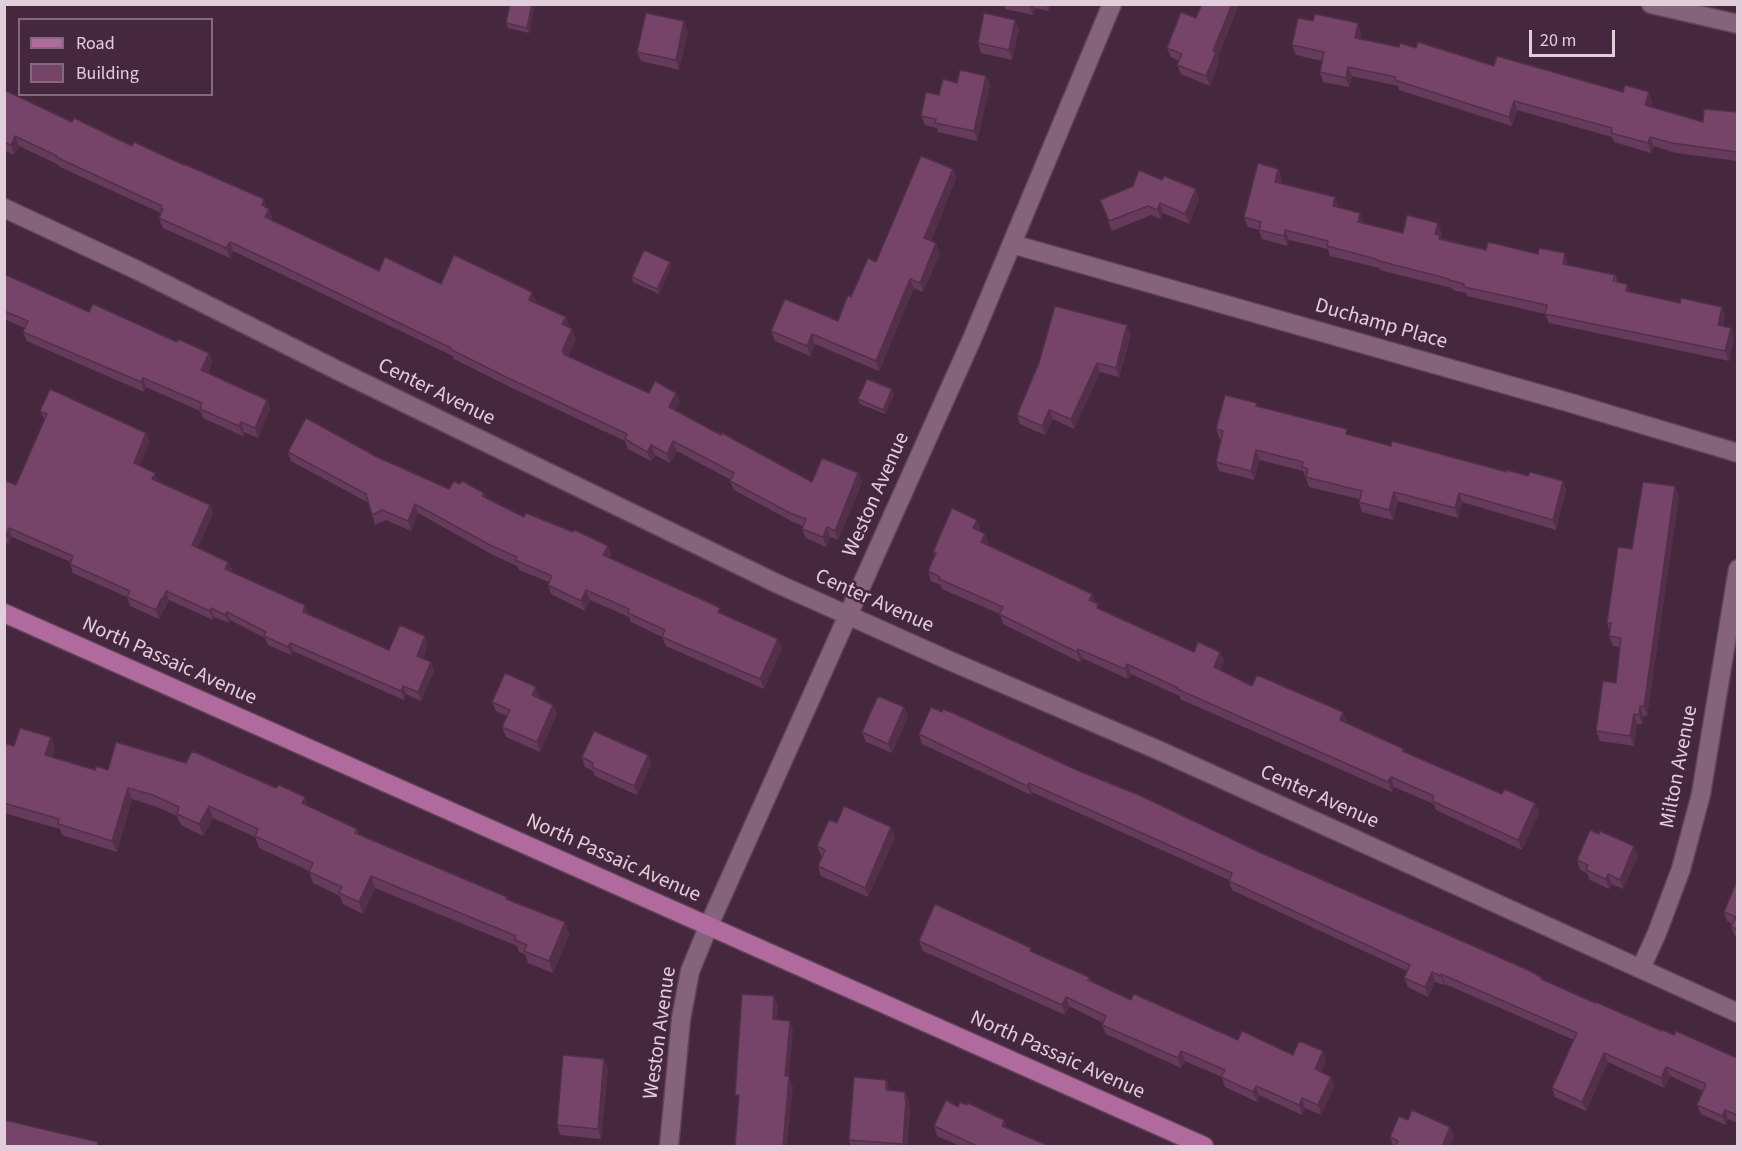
<!DOCTYPE html>
<style>
body{margin:0}
#map{position:relative;width:1742px;height:1151px;overflow:hidden;background:#46283e;font-family:"Source Sans 3",sans-serif}
canvas{display:block}
.frame{position:absolute;inset:0;border:6px solid #e2cedb;pointer-events:none}
.legend{position:absolute;left:18px;top:18px;width:195px;height:78px;box-sizing:border-box;background:#46283e;border:2px solid #846a7d;margin:0;padding:8px 10px;list-style:none;font-size:18px;color:#e2cedb}
.legend li{display:flex;align-items:center;gap:12px;height:30px}
.legend b{width:30px;border:2px solid #846a7d}
.scale{position:absolute;left:1529px;top:30px;width:86px;height:27px;box-sizing:border-box;border:3px solid #e2cedb;border-top:0;padding-left:8px;font-size:18px;line-height:21px;white-space:nowrap;color:#e2cedb;-webkit-text-stroke:4px #46283e;paint-order:stroke}
</style>
<div id="map">
<canvas width="1742" height="1151"></canvas>
<div class="frame"></div>
<ul class="legend">
<li><b style="height:8px;background:#b16a9e"></b>Road</li>
<li><b style="height:16px;background:#774469"></b>Building</li>
</ul>
<div class="scale">20 m</div>
</div>
<script>
const ctx = document.querySelector('canvas').getContext('2d');
ctx.lineJoin = 'round';
function shape(rows) {
  const path = new Path2D();
  for (const r of rows) {
    path.moveTo(r[0], r[1]);
    for (let i = 2; i < r.length; i += 2) path.lineTo(r[i], r[i + 1]);
  }
  return path;
}
function trace(path, color, width, dash) {
  ctx.strokeStyle = color;
  ctx.lineWidth = width;
  ctx.lineCap = dash ? 'butt' : 'round';
  ctx.setLineDash(dash || []);
  ctx.stroke(path);
}
function paint(path, color) {
  ctx.fillStyle = color;
  ctx.fill(path, 'evenodd');
}
function write(font, color, halo, rows, align = 'center') {
  ctx.font = font + ' "Source Sans 3",sans-serif';
  ctx.lineWidth = 5;
  ctx.setLineDash([]);
  ctx.textBaseline = 'middle';
  ctx.strokeStyle = halo;
  ctx.fillStyle = color;
  for (const [text, x, y, turn = 0] of rows) {
    ctx.save();
    ctx.translate(x, y);
    ctx.rotate((+turn || 0) * Math.PI / 180);
    ctx.textAlign = isNaN(turn) ? turn : align;
    if (halo) ctx.strokeText(text, 0, 0);
    ctx.fillText(text, 0, 0);
    ctx.restore();
  }
}
const minor = shape([
 [1651,4,1738,24],
 [4,208,137,270,343,373,778,584,948,660,1158,750,1738,1013],
 [1012,244,1564,401,1738,453],
 [1641,968,1657,933,1681,869,1701,794,1738,569],
 [669,1146,681,1019,690,971,709,925,972,339,1112,4]
]);
const major = shape([
 [4,613,1204,1146]
]);
const wall = shape([
 [535,4,529,33,508,28,506,23],
 [1004,4,1050,4,1049,11,1035,8,1033,15,1005,9],
 [1202,4,1239,4,1218,57,1219,62,1210,86,1181,74,1177,65,1179,61,1171,57,1167,48,1196,18],
 [1015,20,1019,30,1012,60,981,53,978,43],
 [1313,21,1361,33,1360,39,1399,47,1416,48,1652,102,1651,107,1703,122,1737,112,1737,161,1676,153,1654,146,1651,153,1614,142,1612,137,1517,110,1512,126,1399,90,1398,86,1352,76,1349,87,1323,82,1320,72,1322,61,1296,55,1292,45],
 [688,31,679,70,641,61,637,52],
 [986,76,990,85,977,141,938,132,937,128,925,125,921,116,939,95,957,83],
 [4,90,72,122,132,146,267,208,269,209,272,218,271,220,379,271,536,301,535,303,566,317,569,327,576,339,568,356,649,393,680,402,675,410,812,482,858,473,862,482,838,540,830,537,826,547,806,538,802,529,803,526,793,522,734,490,730,481,731,480,677,451,670,463,655,455,651,461,628,449,625,441,512,388,454,359,453,356,296,281,233,251,230,258,163,228,159,218,161,213,60,167,59,165,19,146,14,155,4,150],
 [953,169,956,178,931,241,940,253,923,292,914,288,879,371,815,344,810,356,775,341,771,331,838,321,876,262],
 [1278,169,1282,179,1281,184,1335,197,1339,208,1364,223,1403,233,1442,233,1441,237,1442,239,1486,250,1568,263,1568,265,1615,275,1618,282,1627,284,1630,292,1725,316,1723,326,1731,328,1734,338,1729,361,1549,323,1545,314,1467,296,1466,293,1453,290,1452,288,1395,274,1380,270,1379,268,1330,256,1328,249,1289,240,1287,246,1262,239,1259,230,1248,227,1244,217],
 [1199,199,1189,224,1163,213,1161,219,1151,215,1112,231,1100,200],
 [670,262,671,267,659,294,633,282,632,277],
 [4,274,89,312,209,353,212,362,208,373,267,400,270,410,258,438,244,432,243,436,203,418,200,411,146,387,144,392,27,341,23,332,25,328,4,319],
 [1127,325,1131,335,1119,377,1100,372,1074,429,1053,419,1045,435,1020,424,1017,415],
 [892,389,894,394,885,414,860,404,858,399],
 [1258,407,1349,435,1391,446,1507,472,1563,481,1566,490,1556,530,1462,502,1458,518,1398,501,1393,520,1362,512,1359,502,1359,499,1309,487,1303,471,1260,460,1254,480,1219,471,1216,462,1221,439,1220,439,1216,429],
 [40,411,150,442,139,465,158,482,210,505,213,514,197,548,228,562,232,570,231,571,309,614,389,650,428,645,423,658,431,662,434,671,421,701,406,694,404,700,293,651,291,655,268,645,265,638,230,620,229,623,214,617,213,620,169,600,165,609,164,608,159,619,130,606,127,597,73,573,70,564,71,562,12,537,9,544,4,542,4,480,16,485,45,420],
 [288,452,377,457,449,489,460,484,484,493,486,498,524,517,573,532,608,546,611,555,610,558,722,614,782,648,764,689,666,646,662,637,631,622,629,617,590,600,585,611,551,594,548,585,549,582,519,570,517,566,493,555,418,513,411,531,386,520,375,525,369,503,291,461],
 [1675,486,1679,496,1647,716,1643,716,1642,724,1637,724,1634,746,1600,741,1596,731,1616,683,1620,647,1613,646,1609,636,1610,632,1607,623,1632,549],
 [977,520,980,529,979,531,985,534,988,543,987,545,1092,594,1095,603,1100,610,1194,652,1220,652,1224,662,1220,670,1252,686,1347,722,1346,723,1405,752,1502,794,1535,803,1539,813,1522,850,1436,810,1434,804,1394,787,1392,792,1180,699,1180,696,1131,674,1128,679,1082,658,1080,662,1003,624,1000,614,942,589,941,585,931,581,928,571,934,556,933,552],
 [540,696,539,698,553,705,557,714,540,752,506,737,502,727,507,716,496,711,492,702],
 [904,707,908,717,892,753,866,742,862,732],
 [919,734,1259,852,1595,1003,1662,1031,1737,1058,1737,1123,1728,1119,1726,1125,1701,1114,1697,1105,1703,1091,1670,1076,1664,1088,1608,1062,1586,1111,1555,1097,1552,1088,1574,1040,1445,984,1444,985,1435,982,1428,997,1408,987,1404,978,1407,971,1232,890,1229,880,1032,792,1031,795,922,744],
 [4,743,14,746,55,748,52,757,95,770,186,763,305,797,308,806,357,829,359,835,507,897,508,900,565,922,569,934,553,973,528,963,525,954,519,952,517,946,375,888,363,914,343,904,340,896,313,883,309,871,259,848,255,837,213,818,203,836,181,825,177,816,157,807,132,799,117,852,62,835,60,829,4,813],
 [582,757,651,764,637,795,595,776,593,771,585,767],
 [837,823,895,837,868,897,821,876,818,866,822,857,817,846],
 [1638,856,1623,889,1612,884,1609,889,1590,880,1587,873,1580,870,1577,860],
 [1737,881,1737,937,1735,936,1731,927,1732,924,1727,921,1724,912],
 [919,941,1032,952,1089,977,1091,981,1131,1000,1238,1040,1293,1055,1326,1061,1321,1072,1331,1077,1334,1086,1321,1115,1305,1108,1302,1115,1259,1095,1257,1102,1225,1087,1222,1077,1185,1061,1181,1068,1106,1034,1102,1025,1103,1023,1069,1006,1065,1015,923,951],
 [604,1059,608,1069,601,1139,560,1135,557,1125],
 [890,1089,890,1091,905,1092,909,1101,909,1105,910,1109,907,1146,851,1146,849,1140],
 [1408,1120,1450,1127,1454,1137,1449,1146,1393,1146,1390,1137],
 [934,1126,1007,1128,1049,1146,960,1146,937,1136]
]);
const shadedWall = shape([
 [532,4,535,4,529,33,527,28],
 [1029,4,1033,4,1035,8,1033,15],
 [1046,4,1050,4,1049,11],
 [1232,4,1239,4,1218,57,1219,62,1210,86,1206,76,1213,51],
 [1015,20,1019,30,1012,60,1009,50],
 [684,21,688,31,679,70,676,60],
 [1358,23,1361,33,1358,48,1355,38],
 [1348,67,1352,76,1349,87,1346,78],
 [986,76,990,85,977,141,974,131],
 [1649,92,1652,102,1648,115,1645,105],
 [1514,101,1517,110,1512,126,1509,117],
 [15,136,19,146,14,155,11,145],
 [1650,137,1654,146,1651,153,1648,143],
 [953,169,956,178,928,248,924,238],
 [1278,169,1282,179,1279,192,1275,182],
 [1196,189,1199,199,1189,224,1185,214],
 [1335,197,1339,207,1337,216,1333,206],
 [264,199,267,209,262,205],
 [1160,203,1163,213,1161,219,1157,210],
 [269,209,272,218,268,227,265,217],
 [1360,213,1364,223,1358,222],
 [1438,223,1442,233,1441,237,1444,245,1435,234],
 [1285,230,1289,240,1287,246,1284,236],
 [230,242,233,251,230,258,226,248],
 [936,243,940,253,923,292,920,283],
 [1565,253,1568,263,1566,273,1563,264],
 [670,262,671,267,659,294,657,289],
 [910,279,914,288,879,371,876,361],
 [1627,284,1631,294,1626,291],
 [532,292,536,301,532,309,529,300],
 [1722,307,1725,316,1721,335,1718,325],
 [566,317,569,326,566,334,562,324],
 [1127,325,1131,335,1119,377,1116,368],
 [1731,328,1734,338,1729,361,1725,351],
 [572,329,576,339,567,358,568,361,562,351],
 [812,334,815,344,810,356,807,346],
 [209,353,212,362,205,380,201,370],
 [1097,363,1100,372,1074,429,1071,419],
 [143,378,146,387,144,392,141,382],
 [892,389,894,394,885,414,883,410],
 [676,393,680,402,672,416,669,407],
 [267,400,270,410,258,438,255,428],
 [1049,410,1053,419,1045,435,1042,426],
 [241,422,244,432,243,436,239,426],
 [146,433,150,442,137,472,134,463],
 [673,441,677,451,670,463,667,454],
 [651,445,655,455,651,461,647,452],
 [1256,450,1260,460,1254,480,1251,471],
 [155,473,158,481,152,479],
 [858,473,862,482,838,540,835,531],
 [1563,481,1566,490,1556,530,1553,520],
 [1675,486,1679,496,1647,716,1644,707],
 [1394,492,1398,501,1393,520,1389,510],
 [1459,493,1462,502,1458,518,1455,508],
 [415,504,418,513,411,531,408,521],
 [210,505,213,514,195,554,192,545],
 [977,520,980,529,976,538,973,528],
 [827,527,830,537,826,547,823,537],
 [9,528,12,537,9,544,6,536],
 [985,534,988,543,984,552,981,542],
 [608,546,611,555,607,564,603,555],
 [228,562,232,570,228,577,225,569],
 [586,590,590,600,585,611,581,601],
 [166,591,169,600,165,609,162,600],
 [1092,594,1096,603,1089,600],
 [161,599,164,608,159,619,156,610],
 [305,605,309,614,303,612],
 [211,608,214,617,213,620,210,611],
 [227,612,230,620,229,623,225,615],
 [425,636,428,645,420,664,417,656],
 [778,639,782,648,764,689,760,679],
 [290,643,293,651,291,655,288,647],
 [1078,649,1082,658,1080,662,1077,652],
 [1220,652,1224,662,1217,676,1214,667],
 [431,662,434,671,421,701,418,692],
 [1127,664,1131,674,1128,679,1125,669],
 [403,686,406,694,404,700,401,691],
 [536,687,540,696,536,705,532,695],
 [553,705,557,714,540,752,537,742],
 [1640,706,1643,716,1642,724,1639,715],
 [904,707,908,717,892,753,888,744],
 [1343,712,1347,722,1344,730,1340,720],
 [1634,714,1637,724,1634,746,1630,736],
 [51,737,55,748,49,767,45,755],
 [648,755,651,764,637,795,634,786],
 [1391,777,1394,787,1392,792,1388,782],
 [1029,783,1032,792,1031,795,1027,786],
 [128,788,132,799,117,852,112,841],
 [305,797,309,808,302,803],
 [1535,803,1539,813,1522,850,1518,840],
 [209,806,213,818,203,836,199,824],
 [891,827,895,837,868,897,865,888],
 [1634,846,1638,856,1623,889,1620,880],
 [1608,874,1612,884,1609,889,1606,879],
 [371,876,375,888,363,914,359,902],
 [565,922,569,934,553,973,549,961],
 [1432,972,1435,982,1428,997,1425,987],
 [1441,974,1445,984,1444,985,1441,976],
 [774,996,778,1006,776,1029,773,1019],
 [1066,997,1069,1006,1065,1015,1062,1005],
 [790,1021,793,1030,789,1077,793,1086,787,1146,783,1146,785,1076],
 [1181,1051,1185,1061,1181,1068,1178,1058],
 [1323,1051,1326,1061,1318,1079,1315,1069],
 [1604,1053,1608,1062,1586,1111,1582,1102],
 [604,1059,608,1069,601,1139,598,1129],
 [1666,1067,1670,1076,1664,1088,1661,1078],
 [1331,1077,1334,1086,1321,1115,1318,1105],
 [886,1080,890,1089,889,1100,886,1090],
 [1256,1086,1259,1095,1257,1102,1253,1092],
 [905,1092,909,1101,909,1105,910,1109,907,1146,904,1146,903,1144],
 [1302,1098,1305,1108,1302,1115,1299,1105],
 [1725,1110,1728,1119,1726,1125,1722,1116],
 [1004,1120,1008,1130,1002,1126],
 [1450,1127,1454,1137,1449,1146,1442,1146]
]);
const building = shape([
 [510,4,532,4,527,28,506,23,510,4],
 [1202,4,1232,4,1213,51,1216,52,1206,76,1177,65,1182,54,1167,48,1181,12,1196,18,1202,4],
 [646,13,684,21,676,60,637,52,646,13],
 [984,13,1015,20,1009,50,978,43,984,13],
 [1315,14,1358,23,1355,38,1399,47,1400,43,1416,48,1418,42,1494,66,1497,56,1623,92,1625,85,1649,92,1645,105,1703,122,1704,109,1737,112,1737,152,1672,143,1650,137,1648,143,1611,133,1612,128,1514,101,1509,117,1395,80,1396,77,1348,67,1346,78,1320,72,1324,52,1292,45,1298,18,1313,21,1315,14],
 [960,70,986,76,974,131,935,123,936,119,921,116,926,92,939,95,943,79,957,83,960,70],
 [4,90,72,122,74,118,132,146,134,142,184,165,184,164,264,199,262,205,269,209,265,217,379,271,385,257,441,284,454,255,532,292,529,300,566,317,562,324,572,329,562,351,564,352,563,354,649,393,655,381,676,393,669,407,721,435,722,433,812,482,822,458,858,473,835,531,827,527,823,537,802,529,806,519,790,513,730,481,734,473,673,441,667,454,651,445,647,452,625,439,627,434,508,378,450,349,451,348,292,271,230,242,226,248,159,218,163,209,161,209,162,206,56,157,57,156,15,136,11,145,4,142,4,90],
 [921,156,953,169,924,238,936,243,920,283,910,279,876,361,812,334,807,346,771,331,785,299,838,321,848,295,851,297,868,258,876,262,921,156],
 [1258,163,1278,169,1275,182,1335,197,1333,206,1360,213,1358,222,1403,233,1407,215,1438,223,1435,234,1440,235,1439,239,1486,250,1488,242,1538,254,1539,248,1565,253,1563,264,1615,275,1613,281,1627,284,1626,291,1680,303,1681,298,1722,307,1718,325,1731,328,1725,351,1545,314,1547,305,1464,287,1464,284,1449,280,1449,279,1391,264,1376,260,1376,259,1327,246,1328,241,1285,230,1284,236,1259,230,1261,222,1244,217,1258,163],
 [1139,170,1162,180,1164,176,1196,189,1185,214,1160,203,1157,210,1148,206,1109,221,1100,200,1133,186,1139,170],
 [644,250,670,262,657,289,632,277,644,250],
 [4,274,89,312,93,304,177,342,178,339,209,353,201,370,267,400,255,428,241,422,239,426,200,409,202,403,143,378,141,382,23,332,28,321,4,311,4,274],
 [1055,306,1127,325,1116,368,1097,363,1071,419,1049,410,1042,426,1017,415,1039,363,1055,306],
 [867,379,892,389,883,410,858,399,867,379],
 [50,389,146,433,134,463,155,473,152,479,210,505,192,545,228,562,225,569,305,605,303,612,389,650,400,625,425,636,417,656,431,662,418,692,403,686,401,691,290,643,288,647,264,636,266,632,227,612,225,615,211,608,210,611,166,591,162,600,161,599,156,610,127,597,130,591,70,564,73,556,9,528,6,536,4,535,4,480,16,485,47,414,40,411,50,389],
 [1225,395,1257,403,1256,406,1347,429,1346,434,1391,446,1392,441,1507,472,1507,470,1528,476,1530,472,1563,481,1553,520,1459,493,1455,508,1394,492,1389,510,1359,502,1362,491,1306,477,1308,469,1302,467,1303,462,1256,450,1251,471,1216,462,1223,431,1216,429,1225,395],
 [306,418,377,457,449,489,454,481,460,484,462,481,484,493,482,496,524,517,526,513,573,532,575,530,608,546,603,555,712,604,720,608,718,612,778,639,760,679,662,637,665,630,628,613,629,609,586,590,581,601,548,585,552,576,515,560,517,557,490,545,415,504,408,521,382,510,372,515,366,494,288,452,306,418],
 [1643,482,1675,486,1644,707,1640,706,1639,715,1634,714,1630,736,1596,731,1603,681,1616,683,1621,638,1609,636,1611,623,1607,623,1618,547,1632,549,1643,482],
 [952,508,977,520,973,528,985,534,981,542,1092,594,1089,600,1098,604,1097,608,1194,652,1198,642,1220,652,1214,667,1252,686,1257,675,1343,712,1340,720,1404,749,1402,751,1502,794,1504,789,1535,803,1518,840,1432,801,1434,796,1391,777,1388,782,1177,689,1178,688,1127,664,1125,669,1078,649,1077,652,999,614,1003,607,939,579,940,577,928,571,936,553,933,552,952,508],
 [505,673,536,687,532,695,553,705,537,742,502,727,510,710,492,702,505,673],
 [878,696,904,707,888,744,862,732,878,696],
 [931,707,942,712,943,709,955,714,1079,771,1139,795,1259,852,1528,970,1541,977,1541,979,1595,1003,1596,1002,1662,1031,1663,1030,1674,1035,1676,1031,1737,1058,1737,1115,1725,1110,1722,1116,1697,1105,1706,1084,1666,1067,1661,1078,1604,1053,1582,1102,1552,1088,1577,1033,1441,974,1441,976,1432,972,1425,987,1404,978,1410,965,1229,881,1232,873,1029,783,1027,786,919,734,931,707],
 [20,728,51,737,45,755,95,770,96,766,108,770,116,742,186,763,192,751,276,788,279,785,305,797,302,803,357,829,355,833,507,897,506,899,565,922,549,961,524,951,527,945,515,940,516,936,371,876,359,902,339,893,342,887,309,872,313,863,255,836,258,829,209,806,199,824,177,814,179,807,153,795,128,788,112,841,58,824,59,819,4,803,4,743,14,746,20,728],
 [594,731,648,755,634,786,592,767,593,763,582,757,594,731],
 [844,806,891,827,865,888,818,866,825,850,817,846,829,820,837,823,844,806],
 [1590,830,1599,834,1600,831,1634,846,1620,880,1608,874,1606,879,1586,870,1588,865,1577,860,1590,830],
 [1737,881,1737,929,1731,927,1736,917,1724,912,1737,881],
 [935,904,1031,948,1030,951,1089,977,1088,980,1131,1000,1134,994,1238,1040,1242,1031,1293,1055,1299,1041,1323,1051,1315,1069,1331,1077,1318,1105,1302,1098,1299,1105,1256,1086,1253,1092,1221,1077,1225,1070,1181,1051,1178,1058,1102,1025,1106,1016,1066,997,1062,1005,919,941,935,904],
 [742,994,774,996,773,1019,790,1021,785,1076,789,1076,783,1146,735,1146,739,1095,735,1095,742,994],
 [563,1055,604,1059,598,1129,557,1125,563,1055],
 [854,1077,886,1080,886,1090,905,1092,905,1099,906,1099,903,1144,849,1140,854,1077],
 [946,1100,958,1107,960,1102,967,1105,968,1103,1004,1120,1002,1126,1049,1146,977,1146,934,1126,946,1100],
 [1412,1110,1450,1127,1442,1146,1396,1146,1398,1141,1390,1137,1399,1116,1408,1120,1412,1110],
 [4,1120,98,1142,97,1146,4,1146,4,1120]
]);
const streetNames = [
 ["Duchamp Place",1381,325,16],
 ["Center Avenue",436,393,26],
 ["Weston Avenue",877,495,-66],
 ["Center Avenue",874,602,24],
 ["North Passaic Avenue",169,662,24],
 ["Milton Avenue",1680,767,-79],
 ["Center Avenue",1319,798,24],
 ["North Passaic Avenue",613,859,24],
 ["Weston Avenue",661,1033,-82],
 ["North Passaic Avenue",1057,1056,24]
];
trace(minor, '#5f4557', 21);
trace(major, '#5f4557', 21);
trace(minor, '#85637a', 18);
trace(major, '#b16a9e', 18);
paint(wall, '#663a5a');
paint(shadedWall, '#53304a');
paint(building, '#774469');
trace(building, '#53304a', 1.5);
write('21px', '#e2cedb', '#46283e', streetNames);
</script>
